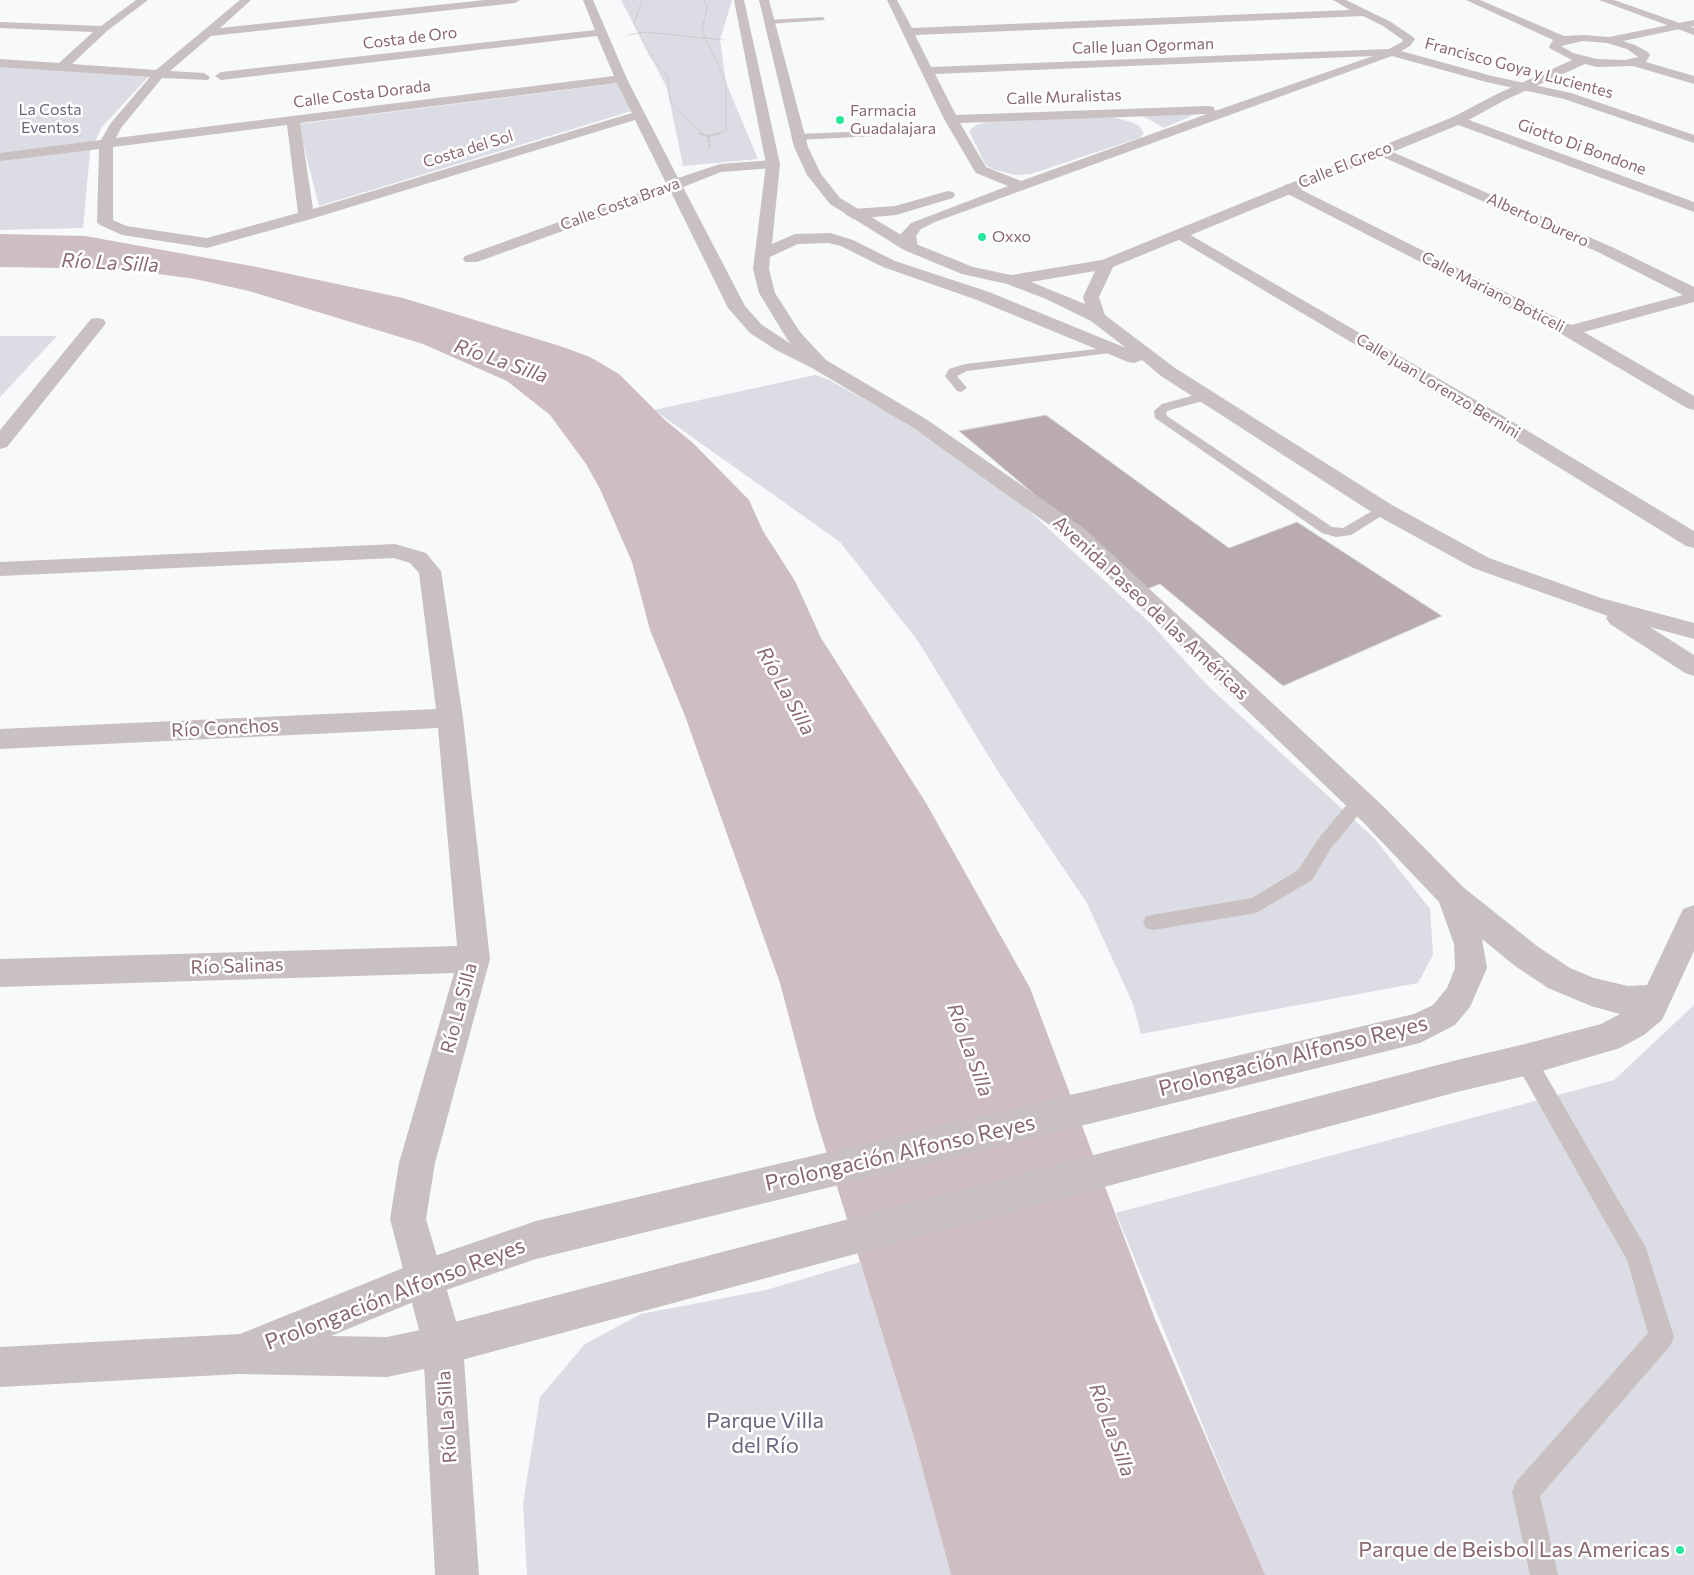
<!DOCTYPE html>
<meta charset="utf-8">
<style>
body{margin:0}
canvas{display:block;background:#f7f9fa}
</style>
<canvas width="1694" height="1575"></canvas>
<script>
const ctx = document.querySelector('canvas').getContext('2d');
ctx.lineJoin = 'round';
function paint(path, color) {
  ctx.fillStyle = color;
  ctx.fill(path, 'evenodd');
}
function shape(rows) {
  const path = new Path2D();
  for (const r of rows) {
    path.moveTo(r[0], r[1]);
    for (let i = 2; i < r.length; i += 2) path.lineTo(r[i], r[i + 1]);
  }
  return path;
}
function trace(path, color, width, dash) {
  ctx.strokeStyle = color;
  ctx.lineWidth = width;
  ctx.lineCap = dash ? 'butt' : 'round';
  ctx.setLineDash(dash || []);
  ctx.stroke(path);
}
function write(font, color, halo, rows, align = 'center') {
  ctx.font = font + ' Commissioner,sans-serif';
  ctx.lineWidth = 5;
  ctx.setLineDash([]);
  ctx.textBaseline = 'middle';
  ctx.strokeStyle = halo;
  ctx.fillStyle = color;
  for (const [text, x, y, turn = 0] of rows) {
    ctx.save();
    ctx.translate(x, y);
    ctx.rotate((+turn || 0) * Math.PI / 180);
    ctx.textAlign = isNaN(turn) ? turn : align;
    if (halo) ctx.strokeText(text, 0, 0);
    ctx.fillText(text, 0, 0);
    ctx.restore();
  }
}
const green = shape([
 [621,0,732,0,720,40,726,83,758,159,683,166,667,88],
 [0,66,148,77,102,127,90,152,83,228,0,230],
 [619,83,635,110,319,206,298,124],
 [1202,111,1164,128,1141,115],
 [1111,117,1132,122,1140,127,1144,134,1139,138,1031,174,1015,175,992,169,985,164,969,131,976,125,987,122],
 [0,336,57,336,0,397],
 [815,375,829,380,893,415,993,481,1036,517,1151,624,1209,687,1375,839,1430,909,1433,955,1418,983,1141,1034,1133,1004,1087,903,999,773,918,641,840,542,654,410],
 [1694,1005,1694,1575,1264,1575,1116,1213,1614,1080],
 [860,1262,913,1434,951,1575,527,1575,523,1504,540,1397,585,1344,641,1314,766,1290]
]);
const water = shape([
 [0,234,85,236,257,267,403,298,560,346,590,357,619,374,665,420,693,443,749,500,763,531,795,581,821,638,926,803,1030,988,1155,1319,1265,1575,951,1575,913,1434,815,1115,780,983,685,716,650,630,632,562,600,489,586,464,550,415,507,381,423,344,249,291,195,279,122,269,0,267]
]);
const building = shape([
 [1046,415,1229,548,1297,522,1442,616,1283,686,1160,584,1147,589,959,431,1046,415]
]);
const pathFar1 = shape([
 [642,0,634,24,650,56,668,77,670,101,702,134],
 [704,0,707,7,702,31,726,83,726,131,716,134],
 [628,35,645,32,724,40]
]);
const path = shape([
 [699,133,708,136,720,133],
 [708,136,710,148]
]);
const service = shape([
 [823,17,825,20,768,24,764,22,768,20,823,17],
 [874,131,878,134,877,136,798,140,794,137,798,134,874,131],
 [1114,347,1118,348,1118,352,967,371,957,376,967,388,961,392,957,391,945,376,949,369,965,364,1114,347],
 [1206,392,1210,393,1212,396,1210,399,1170,410,1166,412,1167,416,1332,527,1343,528,1379,507,1389,507,1391,510,1351,535,1336,537,1322,533,1155,418,1154,411,1162,404,1206,392],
 [1359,795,1365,797,1368,802,1365,807,1331,848,1312,880,1256,913,1153,930,1146,928,1143,922,1146,916,1252,898,1298,870,1319,838,1353,797,1359,795],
 [1525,1050,1533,1053,1646,1248,1674,1337,1670,1346,1540,1496,1558,1575,1530,1575,1512,1492,1516,1482,1648,1333,1627,1260,1514,1060,1517,1053,1525,1050]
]);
const minor = shape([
 [136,0,148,0,107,31,72,64,156,70,240,0,251,0,220,28,485,0,520,0,515,3,211,36,170,71,204,73,210,77,208,80,162,78,121,128,116,138,614,76,597,36,221,80,215,76,221,72,595,30,583,0,593,0,627,79,678,178,720,164,773,160,780,164,773,168,721,172,683,187,745,306,762,325,788,342,826,360,828,364,826,368,812,368,776,350,750,333,728,308,671,192,477,262,465,262,463,259,465,256,666,183,635,120,311,219,207,248,122,235,100,225,97,222,99,149,0,161,0,153,101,140,110,124,150,77,0,67,0,59,59,63,93,32,0,28,0,22,101,26,136,0],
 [617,83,632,113,313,209,300,123,617,83],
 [287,125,298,213,207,238,126,226,113,220,113,147,287,125],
 [887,0,897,0,912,28,1350,10,1333,0,1346,0,1391,22,1413,37,1415,39,1410,46,1401,51,1492,76,1571,93,1694,135,1694,143,1564,99,1486,82,1392,56,935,222,921,229,916,236,918,247,910,252,902,247,900,235,911,223,1008,186,976,173,974,170,944,119,887,0],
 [1363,16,1383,26,1403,40,1402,42,1389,49,931,67,915,35,1363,16],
 [1373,56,1215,111,1214,107,1209,106,956,115,935,74,1373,56],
 [1207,114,1021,181,986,167,960,123,1207,114],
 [1599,0,1614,0,1694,28,1694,35,1599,0],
 [1458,116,1694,202,1694,212,1453,123,1451,120,1453,117,1458,116],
 [1381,147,1612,247,1694,287,1694,302,1584,332,1694,396,1694,410,1687,408,1563,335,1282,191,1280,188,1287,184,1292,185,1571,325,1683,295,1600,253,1376,154,1374,151,1376,148,1381,147],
 [948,191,953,192,955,195,953,198,896,215,853,219,845,214,853,209,895,206,948,191],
 [1180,229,1498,413,1694,531,1694,548,1686,546,1484,421,1174,237,1172,234,1180,229],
 [97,318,103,319,106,323,103,327,7,447,0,449,0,430,91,319,97,318],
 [395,544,426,553,441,571,463,718,490,959,435,1163,426,1219,463,1345,479,1575,435,1575,423,1345,390,1219,399,1163,454,973,0,987,0,959,457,946,438,728,0,749,0,729,436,709,419,573,410,563,394,558,0,576,0,562,395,544]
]);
const tertiary = shape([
 [734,0,744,0,780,164,772,244,795,234,830,233,853,240,895,261,989,292,1126,348,1091,321,1046,299,1007,284,962,274,904,250,830,204,807,175,794,147,759,0,769,0,808,147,821,174,840,198,916,244,973,267,1011,275,1102,260,1453,117,1497,94,1572,60,1551,49,1549,47,1553,40,1466,0,1480,0,1564,36,1583,35,1609,37,1694,20,1694,26,1623,41,1635,45,1648,52,1650,55,1646,62,1694,76,1694,84,1633,66,1597,67,1585,64,1505,100,1463,123,1113,267,1099,297,1105,315,1175,368,1392,505,1489,558,1601,598,1694,623,1694,639,1650,627,1694,655,1694,676,1685,673,1610,624,1606,618,1608,616,1473,568,1376,515,1161,376,1142,360,1134,363,1128,362,977,300,883,267,841,246,829,243,798,244,770,257,769,269,775,293,800,332,826,360,926,419,1085,529,1383,806,1463,887,1537,946,1570,968,1594,978,1628,986,1647,985,1683,909,1694,905,1694,951,1662,1020,1644,1035,1620,1048,1525,1076,1457,1092,443,1365,387,1377,239,1374,0,1387,0,1347,240,1334,423,1260,536,1221,1414,1014,1433,1005,1447,988,1455,968,1454,944,1439,902,1363,822,1069,539,912,427,812,368,787,339,759,293,753,269,766,164,734,0],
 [1583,41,1607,43,1627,49,1638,57,1625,60,1597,59,1573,53,1561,46,1583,41],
 [1095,271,1083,297,1085,304,1031,282,1095,271],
 [1482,939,1515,966,1548,988,1591,1006,1620,1014,1601,1024,1525,1044,1457,1060,443,1325,387,1337,331,1336,423,1298,536,1259,1420,1043,1455,1025,1470,1007,1487,968,1482,939]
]);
const markers = [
 [840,120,5,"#29e79c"],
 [982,237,5,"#29e79c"],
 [1680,1550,5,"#29e79c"]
];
const farStreetnames = [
 ["Costa de Oro",410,38,-7],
 ["Calle Juan Ogorman",1143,46,-2],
 ["Francisco Goya y Lucientes",1519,68,15],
 ["Calle Costa Dorada",362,94,-7],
 ["Calle Muralistas",1064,97,-2],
 ["Giotto Di Bondone",1582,147,20],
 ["Costa del Sol",468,149,-17],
 ["Calle El Greco",1345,165,-22],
 ["Calle Costa Brava",620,204,-20],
 ["Alberto Durero",1538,220,24],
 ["Calle Mariano Boticeli",1493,292,27],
 ["Calle Juan Lorenzo Bernini",1438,386,31]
];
const farParknames = [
 ["La Costa",50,110],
 ["Eventos",50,128]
];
const farPoinames = [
 ["Farmacia",850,111],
 ["Guadalajara",850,129],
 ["Oxxo",992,237]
];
const streetNames = [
 ["Avenida Paseo de las Américas",1151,608,43],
 ["Río Conchos",225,728,-3],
 ["Río Salinas",237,966,-2],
 ["Río La Silla",459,1008,-75],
 ["Río La Silla",447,1417,-94]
];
const waterNames = [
 ["Río La Silla",110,263,3],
 ["Río La Silla",501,361,19],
 ["Río La Silla",786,691,61],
 ["Río La Silla",970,1050,70],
 ["Río La Silla",1112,1430,70]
];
const nearStreetnames = [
 ["Prolongación Alfonso Reyes",1293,1056,-14],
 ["Prolongación Alfonso Reyes",900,1153,-13],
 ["Prolongación Alfonso Reyes",395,1294,-21]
];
const nearParknames = [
 ["Parque Villa",765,1421],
 ["del Río",765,1446]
];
const nearPoinames = [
 ["Parque de Beisbol Las Americas",1670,1550]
];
paint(green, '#dbdce4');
paint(water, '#cebec4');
paint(building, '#baabae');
trace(building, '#d9dbdb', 1);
trace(pathFar1, '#c1babc', 1, [1, 1]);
trace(path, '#c1babc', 2, [1, 1]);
paint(service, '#c9c0c2');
paint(minor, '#c9c0c2');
paint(tertiary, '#c9c0c2');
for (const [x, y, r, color] of markers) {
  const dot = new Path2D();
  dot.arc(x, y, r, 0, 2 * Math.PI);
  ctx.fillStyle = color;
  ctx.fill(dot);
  trace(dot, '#fff', 2);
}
write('16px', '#89686e', '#fff', farStreetnames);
write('16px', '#6b6780', '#fff', farParknames);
write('16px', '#89686e', '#fff', farPoinames, 'left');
write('19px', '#89686e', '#fff', streetNames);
write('italic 20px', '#8b6975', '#fff', waterNames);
write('22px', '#89686e', '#fff', nearStreetnames);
write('22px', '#6b6780', '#fff', nearParknames);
write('22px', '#89686e', '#fff', nearPoinames, 'right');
</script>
